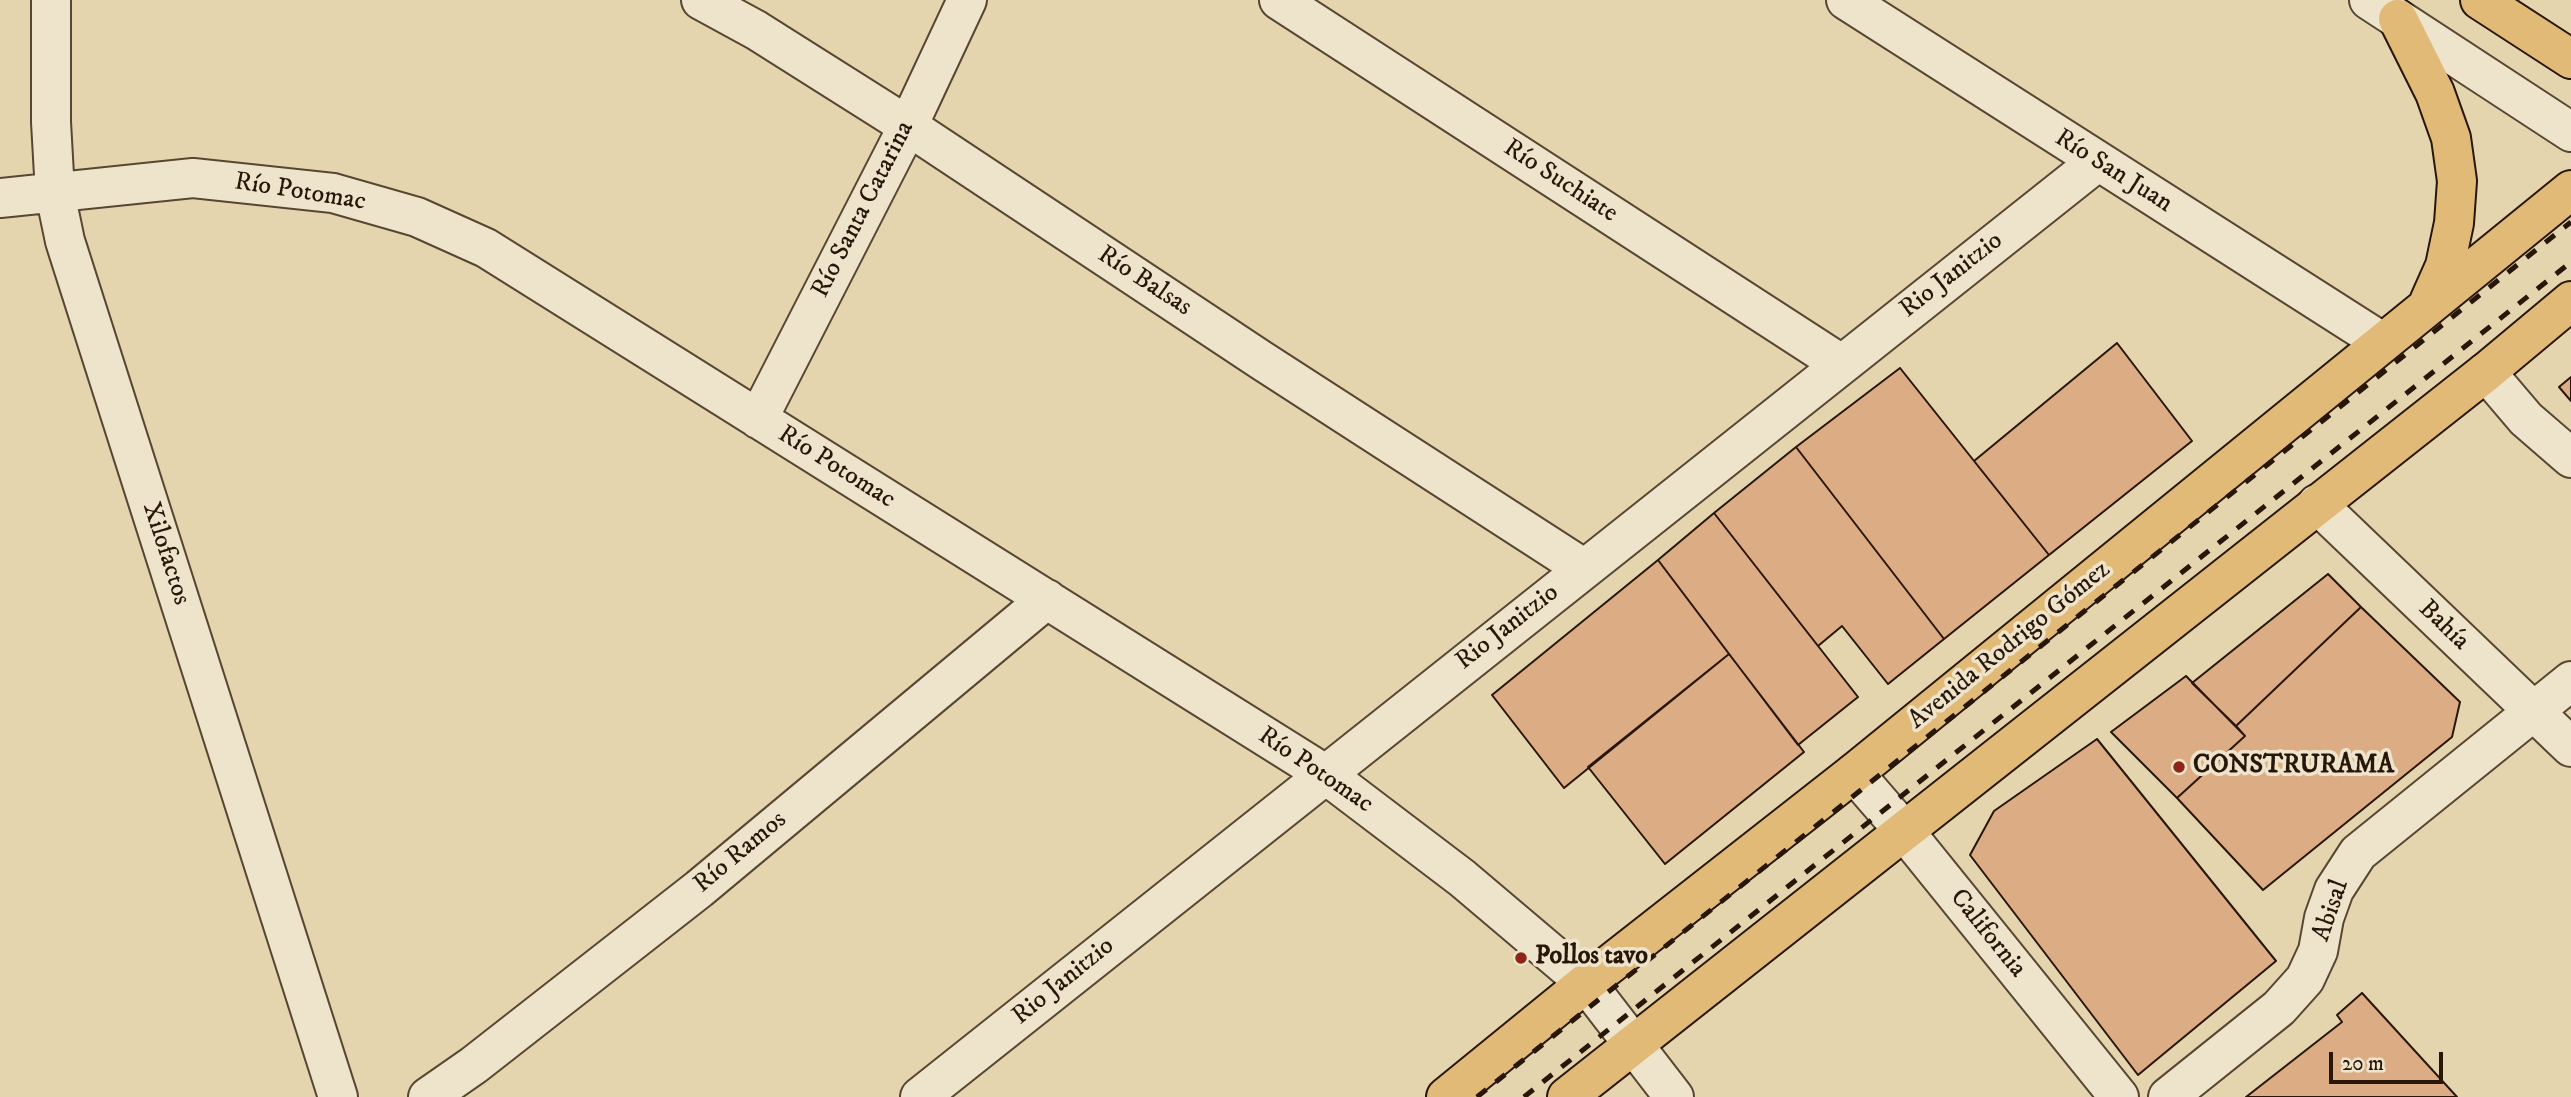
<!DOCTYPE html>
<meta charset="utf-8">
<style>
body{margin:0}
#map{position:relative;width:2571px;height:1097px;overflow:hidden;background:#e4d5af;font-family:"IM FELL DW Pica",serif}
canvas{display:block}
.scale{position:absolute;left:2329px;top:1052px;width:114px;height:32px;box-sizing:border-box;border:4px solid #281609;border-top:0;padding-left:9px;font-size:21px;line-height:24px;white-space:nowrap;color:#281609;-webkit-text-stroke:5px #ede4cb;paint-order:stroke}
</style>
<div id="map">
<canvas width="2571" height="1097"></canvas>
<div class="scale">20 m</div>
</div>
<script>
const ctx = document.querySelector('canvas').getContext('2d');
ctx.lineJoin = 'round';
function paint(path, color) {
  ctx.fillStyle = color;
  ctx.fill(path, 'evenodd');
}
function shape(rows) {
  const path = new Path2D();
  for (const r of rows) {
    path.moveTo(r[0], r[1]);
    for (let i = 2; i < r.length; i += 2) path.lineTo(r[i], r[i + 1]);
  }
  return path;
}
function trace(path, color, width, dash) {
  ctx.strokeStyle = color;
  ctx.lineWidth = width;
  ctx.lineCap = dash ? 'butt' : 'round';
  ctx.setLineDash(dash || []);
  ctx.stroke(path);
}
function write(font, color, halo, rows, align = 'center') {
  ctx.font = font + ' "IM FELL DW Pica",serif';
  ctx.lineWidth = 7;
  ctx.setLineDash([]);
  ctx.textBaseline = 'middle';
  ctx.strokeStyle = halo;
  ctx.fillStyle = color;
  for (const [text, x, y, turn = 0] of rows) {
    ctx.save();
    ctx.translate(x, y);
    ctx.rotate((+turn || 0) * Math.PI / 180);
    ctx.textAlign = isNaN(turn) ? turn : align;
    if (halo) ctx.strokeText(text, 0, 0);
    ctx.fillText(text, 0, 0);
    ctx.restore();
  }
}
const building = shape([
 [2117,343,2192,441,2049,555,1974,461,2117,343],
 [1900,368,2049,555,1944,639,1796,447,1900,368],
 [2571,377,2571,401,2559,387,2571,377],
 [1796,447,1944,639,1888,684,1842,626,1818,646,1714,513,1796,447],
 [1714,513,1858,697,1798,745,1658,560,1714,513],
 [1658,560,1729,654,1564,788,1492,695,1658,560],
 [2328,574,2361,607,2236,726,2192,683,2328,574],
 [2361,607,2460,702,2452,737,2263,890,2177,798,2245,736,2236,726,2361,607],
 [1729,654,1804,752,1665,864,1588,767,1729,654],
 [2186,676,2245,736,2177,798,2111,732,2186,676],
 [2097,739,2276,961,2138,1075,1970,855,1994,811,2097,739],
 [2362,993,2457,1097,2246,1097,2342,1022,2337,1015,2362,993]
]);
const minor = shape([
 [51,0,51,122,55,193,65,241,338,1097],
 [701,0,756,30,908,126,1261,360,1583,568],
 [1279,0,1841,364],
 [1846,0,2382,342],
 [2369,0,2571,132],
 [0,198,193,178,333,193,417,217,486,248,1325,774,1462,878,1586,983,1674,1097],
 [2486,372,2526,419,2571,458],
 [758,419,908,126,967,0],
 [2317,504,2571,747],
 [1854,773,1905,832,2119,1097],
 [428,1097,474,1065,699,889,1047,599],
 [920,1097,2097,162],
 [2168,1097,2279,1008,2305,979,2318,951,2324,918,2334,890,2358,853,2571,681]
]);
const major = shape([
 [2398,19,2435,93,2451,138,2457,181,2454,223,2445,266,2429,302],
 [1446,1097,1586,983,1854,773,2571,190],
 [1567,1097,2486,372,2571,301]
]);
const highway = shape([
 [2480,0,2571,59]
]);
const rail = shape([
 [1477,1097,2571,222],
 [1524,1097,2571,262]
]);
const markers = [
 [2179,767,7,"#8f2418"],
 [1521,958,7,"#8f2418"]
];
const streetNames = [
 ["Río San Juan",2113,172,32],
 ["Río Suchiate",1560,182,33],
 ["Río Potomac",300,193,9],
 ["Río Santa Catarina",864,210,-63],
 ["Rio Janitzio",1952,276,-38],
 ["Río Balsas",1144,282,33],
 ["Río Potomac",836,468,32],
 ["Xilofactos",165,554,72],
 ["Bahía",2443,626,44],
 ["Rio Janitzio",1508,628,-38],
 ["Avenida Rodrigo Gómez",2010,646,-39],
 ["Río Potomac",1315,771,34],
 ["Río Ramos",741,853,-40],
 ["Abisal",2332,911,-71],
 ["California",1987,934,51],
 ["Rio Janitzio",1064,982,-39]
];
const poiNames = [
 ["CONSTRURAMA",2193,767],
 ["Pollos tavo",1535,958]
];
paint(building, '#dcac84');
trace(building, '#281609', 2);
trace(minor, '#574632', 42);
trace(major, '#281609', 42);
trace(highway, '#281609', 42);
trace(minor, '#ede4cb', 38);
trace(major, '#e2ba78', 38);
trace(highway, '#e2ba78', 38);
trace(rail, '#281609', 5, [12, 12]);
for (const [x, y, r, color] of markers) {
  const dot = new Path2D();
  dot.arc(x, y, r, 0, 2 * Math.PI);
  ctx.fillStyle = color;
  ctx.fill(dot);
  trace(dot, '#ede4cb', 2.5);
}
write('26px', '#281609', '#ede4cb', streetNames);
write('bold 26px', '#281609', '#ede4cb', poiNames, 'left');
</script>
